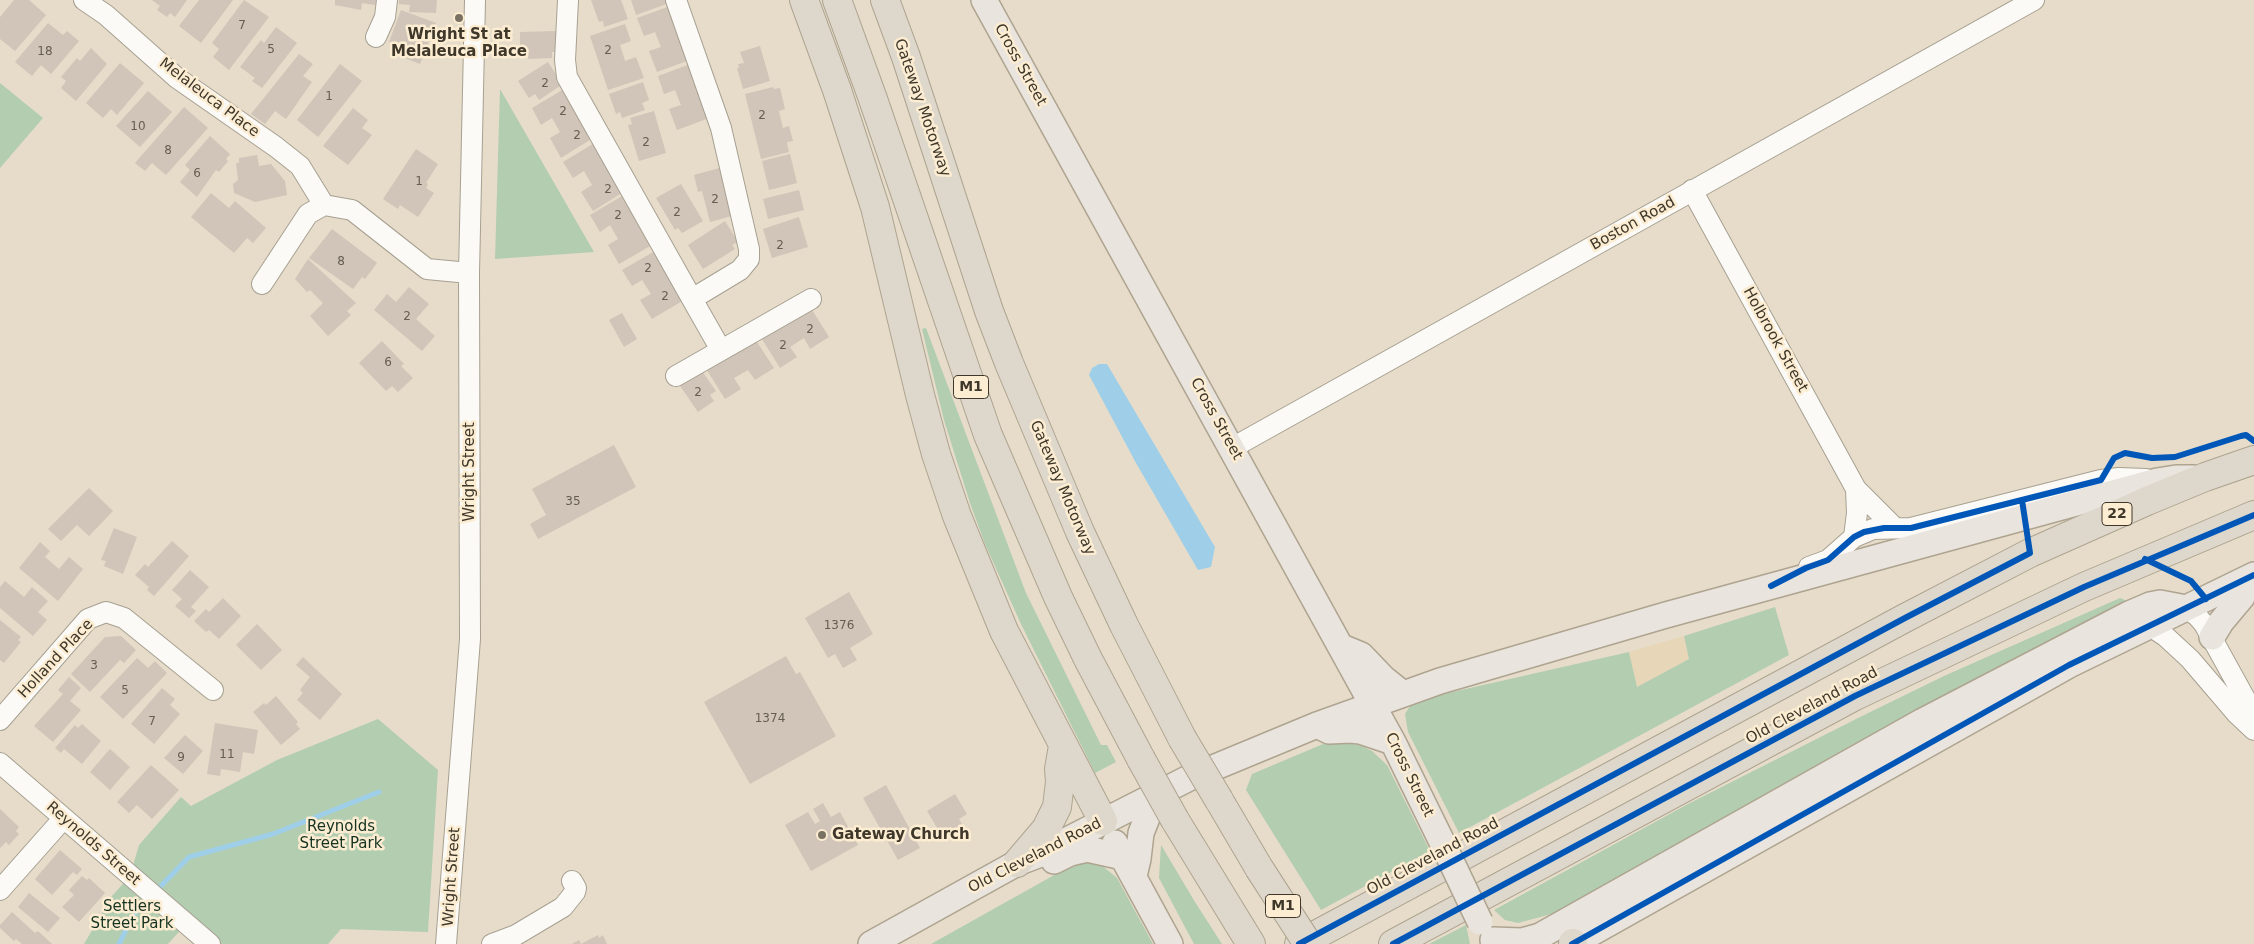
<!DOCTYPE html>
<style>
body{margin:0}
canvas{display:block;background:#e6dcc9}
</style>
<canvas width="2254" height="944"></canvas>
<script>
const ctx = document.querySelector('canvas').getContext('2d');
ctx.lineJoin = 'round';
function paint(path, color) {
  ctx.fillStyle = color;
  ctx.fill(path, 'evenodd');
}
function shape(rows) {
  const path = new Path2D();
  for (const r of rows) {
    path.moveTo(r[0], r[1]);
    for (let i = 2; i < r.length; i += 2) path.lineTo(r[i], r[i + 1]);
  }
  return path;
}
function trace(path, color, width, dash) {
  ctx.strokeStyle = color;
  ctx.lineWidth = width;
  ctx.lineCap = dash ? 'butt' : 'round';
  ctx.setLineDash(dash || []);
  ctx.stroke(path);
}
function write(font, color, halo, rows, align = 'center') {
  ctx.font = font + ' "DejaVu Sans",sans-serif';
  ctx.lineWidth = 5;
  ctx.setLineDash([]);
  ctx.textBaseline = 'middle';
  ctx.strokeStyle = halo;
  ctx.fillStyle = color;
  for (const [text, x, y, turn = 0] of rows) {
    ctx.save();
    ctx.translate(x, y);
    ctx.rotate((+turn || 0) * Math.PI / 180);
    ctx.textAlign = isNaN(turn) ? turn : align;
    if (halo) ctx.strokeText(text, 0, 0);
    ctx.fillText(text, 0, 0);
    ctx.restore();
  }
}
const built = shape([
 [1684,636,1689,659,1637,687,1629,652]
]);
const green = shape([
 [0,83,43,118,0,168],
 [500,89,594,252,495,259],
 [926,328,1026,593,1101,745,1107,745,1116,762,1095,773,1021,624,985,544,970,503,944,420,922,329],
 [2120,598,2130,602,1555,913,1518,923,1505,920,1494,910,1688,804,1858,718,1944,676],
 [1775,607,1789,655,1459,833,1408,732,1405,714,1412,703,1417,700,1629,652,1637,687,1689,659,1684,636],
 [378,719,438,770,428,932,341,929,328,944,210,944,186,924,168,944,84,944,112,896,130,876,139,845,181,797,191,806,277,760],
 [1343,742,1362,746,1372,751,1387,765,1430,851,1321,910,1246,790,1252,774,1323,744],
 [1161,845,1195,902,1222,944,1194,944,1159,878],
 [1089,862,1099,863,1117,878,1153,944,931,944,1065,869],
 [1466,925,1470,944,1429,944]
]);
const water = shape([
 [1099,364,1107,364,1215,547,1211,567,1198,570,1136,463,1089,375,1092,368]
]);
const stream = shape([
 [155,892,189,857,273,834,379,792],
 [119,944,134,914,149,898]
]);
const building = shape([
 [14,0,29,0,46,15,15,51,0,39,0,17],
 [152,0,187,0,175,17,170,13,167,17,157,10,160,6],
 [199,0,233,0,201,43,179,26],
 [244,0,269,17,229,70,213,57,219,49,212,43],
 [335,0,376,0,375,5,362,3,361,10,335,5],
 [399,0,437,0,436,13,409,12,410,5,399,4],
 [591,0,621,0,628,19,604,27,603,21,599,22],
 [631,0,671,0,672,2,636,15],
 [673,5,692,59,657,72,649,51,661,47,655,32,644,36,637,18],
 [401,10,436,23,420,64,397,55,401,46,389,42],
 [48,23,63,35,67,31,79,41,51,74,41,65,32,76,15,62],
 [625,24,631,41,620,45,625,61,636,57,644,78,608,90,590,36],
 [276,27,297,43,262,88,252,81,255,78,240,67,261,40,264,43],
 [556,31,556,52,552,52,552,58,528,59,528,51,520,51,520,32],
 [760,46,770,81,743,89,737,68,739,68,738,64,744,63,740,52],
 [91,48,107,64,76,101,61,88,66,81,61,77,77,58,80,61],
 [299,54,313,64,303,76,312,82,286,119,275,111,265,124,251,114],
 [548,62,559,79,556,81,560,86,539,100,535,94,529,98,518,81],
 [120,63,144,83,117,115,111,109,103,118,86,103],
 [693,63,712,117,677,130,669,109,681,105,675,90,664,94,658,76],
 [340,64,362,81,318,137,297,120],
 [643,82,649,100,642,103,645,110,622,118,620,112,616,114,609,94],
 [773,87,774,89,780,88,785,109,779,111,783,128,789,126,793,141,787,142,789,152,761,159,745,94],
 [564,89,593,138,561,158,550,138,560,132,552,118,541,125,532,108],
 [148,91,172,112,140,147,116,126],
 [184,107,208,128,166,175,152,163,145,171,135,163],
 [353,108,368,120,362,128,372,135,348,165,323,146],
 [654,111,666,153,639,161,628,125,632,124,630,118],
 [210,136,230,154,226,159,228,161,219,172,216,170,197,197,180,182,190,170,185,165],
 [596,142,625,191,593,211,581,192,592,185,584,171,573,178,563,162],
 [416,149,438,164,426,183,428,184,426,188,434,193,418,217,400,205,398,209,383,199],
 [790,154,797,183,769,190,762,161],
 [257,155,259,166,271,164,285,181,287,195,255,202,234,193,233,184,238,180,236,163,239,163,239,158],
 [723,167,735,215,710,222,702,191,698,192,694,175],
 [681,184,703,221,682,233,678,228,675,230,656,198],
 [799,190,804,210,768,219,763,199],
 [211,193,229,208,235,201,266,228,253,243,247,238,234,253,191,217],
 [622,196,652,245,619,264,608,245,618,239,610,225,600,232,590,215],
 [799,217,808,247,772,258,763,229],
 [725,221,738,242,732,245,735,249,703,269,688,245],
 [332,229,377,263,365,279,362,277,353,289,309,258],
 [655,251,684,300,652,319,640,300,651,294,642,280,632,286,622,270],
 [308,259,356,303,347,311,351,315,328,336,310,316,323,303,310,290,307,292,295,279],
 [409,287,429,304,416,319,435,336,422,351,374,310,387,294,396,302],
 [809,305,829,337,810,349,804,338,790,347,797,357,780,368,760,336],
 [622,313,637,339,624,347,609,320],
 [753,336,774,368,755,380,748,370,734,378,741,389,725,399,705,367],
 [382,341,404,364,401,366,413,378,398,392,392,386,386,391,359,363],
 [702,371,716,391,710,395,714,401,698,412,678,383],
 [614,445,636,487,538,539,530,524,546,515,532,489],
 [89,488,113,511,89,536,77,525,61,541,48,529],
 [114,528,137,537,123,574,104,566,106,561,101,560],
 [172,541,189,556,154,596,147,590,149,587,135,575,145,564,148,567],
 [40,542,50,551,45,557,59,569,69,557,83,569,58,601,19,568],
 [190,570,209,587,191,607,196,611,189,618,175,606,182,599,172,590],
 [5,581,24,597,32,587,48,601,38,612,47,620,33,636,0,608,0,587],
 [849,592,873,634,850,648,857,660,843,668,835,654,828,658,805,618],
 [223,598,241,616,219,639,209,630,206,632,194,621,206,609,209,612],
 [0,620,21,637,18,640,21,642,4,663,0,660],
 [257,624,282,650,261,670,236,645],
 [121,636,136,650,124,663,120,660,90,692,71,674,105,637],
 [786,656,796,674,800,672,836,736,750,784,704,702],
 [303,657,342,694,320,720,297,700,303,693,300,690,310,677,296,665],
 [137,658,148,668,155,661,167,673,123,719,100,697],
 [69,677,81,688,70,701,81,710,53,742,34,726,63,694,58,690],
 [162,688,175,699,170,705,180,714,154,744,131,724],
 [276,696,298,722,296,724,300,729,281,745,253,712,264,703,266,705],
 [215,723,258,730,254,754,243,752,240,772,221,769,220,776,207,774],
 [82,724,101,741,82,764,64,749,61,753,55,748,75,725,78,728],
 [185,735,203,751,183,774,164,758],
 [110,749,130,767,110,790,90,772],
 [151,765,179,790,152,819,137,805,129,813,117,802],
 [886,785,920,848,898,860,863,798],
 [955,794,967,814,959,819,962,824,947,833,944,828,939,831,927,811],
 [823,803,831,817,840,812,858,845,811,871,785,825,808,812,815,824,820,821,813,809],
 [0,809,19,827,16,831,19,834,9,845,6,842,0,848],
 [60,850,82,869,77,875,73,872,52,895,35,879],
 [82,876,87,880,89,878,105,893,79,922,62,907,74,895,69,890],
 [29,893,60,918,48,932,18,907],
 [12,912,35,933,38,931,52,944,22,944,16,939,14,941,0,928,0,925],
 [598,935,599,938,603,935,607,944,572,944,579,940,581,944]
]);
const minor = shape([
 [84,0,106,15,177,78,276,147,300,166,324,205],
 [568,0,565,60,567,77,692,299,740,270,749,259,749,249,721,128,676,0],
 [376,37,385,17,387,0],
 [1692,190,1856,489,1895,528],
 [262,284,308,214,324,205,352,210,427,269,469,273],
 [692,299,721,350],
 [676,376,811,299],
 [1232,448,2034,0],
 [1854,537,1857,513,1856,489],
 [1809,567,1828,560,1854,537,1873,529,1911,528,2101,480,2119,478,2146,479],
 [2186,608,2197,616,2204,624,2247,702,2254,722],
 [2150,626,2165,636,2190,659,2237,714,2254,730],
 [0,720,88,619,106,612,124,618,213,690],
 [0,763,210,944],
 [0,890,63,819],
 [446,944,470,639,469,273,475,0],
 [492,944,516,935,563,907,575,892,576,888,572,881]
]);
const major = shape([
 [984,0,1393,742,1442,842],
 [2212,637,2221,622,2242,597,2249,578],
 [1344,648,1361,655,1383,678,1403,694],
 [1319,726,1329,731,1350,730,1360,731,1393,742],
 [1115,843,1170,944],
 [1054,861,1070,853,1087,849,1123,857],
 [1134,876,1138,859,1141,833,1156,795],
 [1493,940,1522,941,1540,936,1923,721,2129,614,2150,605,2160,603,2186,608],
 [871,944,1017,863,1038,855,1189,778,1317,725,1440,681,1666,615,2157,481,2176,478,2193,478],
 [1572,944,2069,665,2254,575]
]);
const highway = shape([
 [804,0,837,90,875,207,920,395,936,454,957,516,1004,631,1103,821],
 [837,0,873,99,988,435,1058,597,1088,659,1141,759],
 [885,0,906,57,989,311,1009,363,1080,532,1124,625,1182,738],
 [1219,800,1259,868],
 [1175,820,1251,944],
 [1017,863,1046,829,1057,807,1060,782,1059,769,1063,746],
 [1299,944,1905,618,2030,553,2147,501,2205,477,2254,460],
 [1393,944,1855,696,2084,587,2254,515],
 [1573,944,1573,943]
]);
const majorBridge = shape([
 [1442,842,1480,922]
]);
const highwayBridge = shape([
 [1182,738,1219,800],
 [1141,759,1175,820],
 [1259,868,1308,944]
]);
const cycleway = shape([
 [2145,559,2191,581,2206,599],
 [1771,586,1806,568,1828,560,1854,537,1864,532,1884,528,1911,528,2101,480,2114,458,2125,453,2152,458,2175,457,2241,436,2246,435,2254,441],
 [1299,944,1905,618,2030,553,2022,500],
 [1393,944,1855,696,2084,587,2254,515],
 [1572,944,2069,665,2254,575]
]);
const markers = [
 [459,18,5,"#797162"],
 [822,835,5,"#797162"]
];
const numberNames = [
 ["7",242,26],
 ["5",271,50],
 ["2",608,51],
 ["18",45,52],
 ["2",545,84],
 ["1",329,97],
 ["2",563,112],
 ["2",762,116],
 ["10",138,127],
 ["2",577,136],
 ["2",646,143],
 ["8",168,151],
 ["6",197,174],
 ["1",419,182],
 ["2",608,190],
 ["2",715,200],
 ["2",677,213],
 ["2",618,216],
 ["2",780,246],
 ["8",341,262],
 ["2",648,269],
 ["2",665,297],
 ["2",407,317],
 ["2",810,330],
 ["2",783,346],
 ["6",388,363],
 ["2",698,393],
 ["35",573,502],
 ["1376",839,626],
 ["3",94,666],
 ["5",125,691],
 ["1374",770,719],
 ["7",152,722],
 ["11",227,755],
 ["9",181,758]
];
const shields = [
 [971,387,35],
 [2117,514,30],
 [1283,906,35]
];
const shieldNames = [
 ["M1",971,387],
 ["22",2117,514],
 ["M1",1283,906]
];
const poiNames = [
 ["Wright St at",459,35],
 ["Melaleuca Place",459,52],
 ["Gateway Church",832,835,"left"]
];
const streetNames = [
 ["Cross Street",1020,65,61],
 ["Melaleuca Place",209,98,37],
 ["Gateway Motorway",922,108,71],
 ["Boston Road",1633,224,-29],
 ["Holbrook Street",1775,340,61],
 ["Cross Street",1216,419,61],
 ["Wright Street",470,472,-90],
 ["Gateway Motorway",1062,488,67],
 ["Holland Place",56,659,-47],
 ["Old Cleveland Road",1812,706,-28],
 ["Cross Street",1409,775,64],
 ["Reynolds Street",93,844,41],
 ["Old Cleveland Road",1035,856,-27],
 ["Old Cleveland Road",1433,857,-28],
 ["Wright Street",452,877,-86]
];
const parkNames = [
 ["Reynolds",341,827],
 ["Street Park",341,844],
 ["Settlers",132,907],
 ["Street Park",132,924]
];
paint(built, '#e8d6b8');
paint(green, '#b3cdb1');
paint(water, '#9fcfe8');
trace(stream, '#9fcfe8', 5);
paint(building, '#d0c5b8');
trace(minor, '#a7a091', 22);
trace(major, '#aea490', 28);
trace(highway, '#aea490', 30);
trace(minor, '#fbfaf7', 20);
trace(major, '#e9e4dd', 25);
trace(highway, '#ded7cb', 28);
trace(majorBridge, '#aea490', 28, []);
trace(highwayBridge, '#aea490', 30, []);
trace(majorBridge, '#e9e4dd', 25);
trace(highwayBridge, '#ded7cb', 28);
trace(cycleway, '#0057b8', 6);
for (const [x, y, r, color] of markers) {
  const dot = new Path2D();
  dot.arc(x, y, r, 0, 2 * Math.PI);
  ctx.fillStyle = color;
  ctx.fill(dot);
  trace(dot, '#fcedd2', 2);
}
write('12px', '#655d50', null, numberNames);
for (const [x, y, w] of shields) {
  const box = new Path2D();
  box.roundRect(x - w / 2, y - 11.5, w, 23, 4);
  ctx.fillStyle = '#fcedd2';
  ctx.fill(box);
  trace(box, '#3e372a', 1);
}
write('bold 14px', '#3e372a', null, shieldNames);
write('bold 15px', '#3e372a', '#fcedd2', poiNames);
write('15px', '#3e372a', '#fcedd2', streetNames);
write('15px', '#143321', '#fcedd2', parkNames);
</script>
